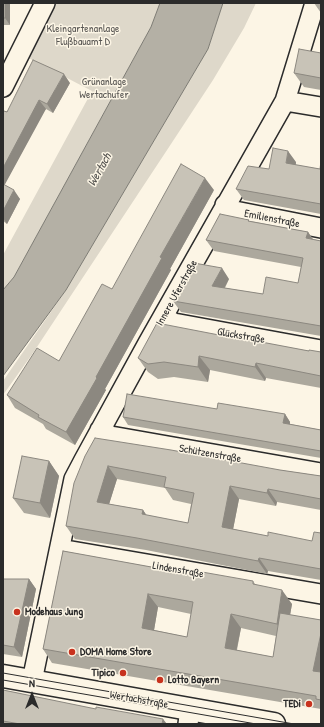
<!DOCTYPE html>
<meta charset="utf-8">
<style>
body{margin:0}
#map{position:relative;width:324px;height:727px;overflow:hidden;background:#fcf5e5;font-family:"Patrick Hand",sans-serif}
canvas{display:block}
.frame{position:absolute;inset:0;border:4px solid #2b2b2b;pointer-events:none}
.north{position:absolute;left:12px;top:675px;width:40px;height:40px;-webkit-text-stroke:3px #fcf5e5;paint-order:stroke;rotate:0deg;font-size:11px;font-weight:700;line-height:16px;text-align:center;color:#2b2b2b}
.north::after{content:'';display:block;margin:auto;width:14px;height:18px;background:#2b2b2b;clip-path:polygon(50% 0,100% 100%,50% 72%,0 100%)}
</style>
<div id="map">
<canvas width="324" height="727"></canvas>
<div class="frame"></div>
<div class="north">N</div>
</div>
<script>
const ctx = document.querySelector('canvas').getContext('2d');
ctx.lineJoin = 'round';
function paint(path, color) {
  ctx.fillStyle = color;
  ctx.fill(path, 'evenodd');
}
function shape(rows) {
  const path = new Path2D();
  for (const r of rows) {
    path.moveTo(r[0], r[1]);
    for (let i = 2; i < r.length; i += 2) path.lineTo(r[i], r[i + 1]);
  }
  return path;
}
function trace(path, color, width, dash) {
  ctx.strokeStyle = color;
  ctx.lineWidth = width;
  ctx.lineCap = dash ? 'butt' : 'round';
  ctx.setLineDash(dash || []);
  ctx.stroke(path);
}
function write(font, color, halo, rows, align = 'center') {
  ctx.font = font + ' "Patrick Hand",sans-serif';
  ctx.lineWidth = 3;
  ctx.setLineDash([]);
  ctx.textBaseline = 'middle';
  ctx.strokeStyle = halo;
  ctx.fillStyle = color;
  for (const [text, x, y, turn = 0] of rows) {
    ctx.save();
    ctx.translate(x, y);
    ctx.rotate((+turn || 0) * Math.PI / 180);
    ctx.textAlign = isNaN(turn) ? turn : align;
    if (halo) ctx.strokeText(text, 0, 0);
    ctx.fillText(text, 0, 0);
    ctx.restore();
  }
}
const green = shape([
 [45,3,160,3,151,27,14,277,3,290,3,255,92,91,21,54],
 [223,3,256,3,244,28,213,80,171,144,33,353,3,395,3,381,66,290,208,49]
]);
const water = shape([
 [160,3,223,3,208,49,66,290,3,376,3,290,14,277,151,27,160,3]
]);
const minor = shape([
 [3,87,45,3],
 [285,101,321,107],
 [225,205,235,211,321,228],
 [163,317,174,323,321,350],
 [100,430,111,436,321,473],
 [60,549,321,594],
 [32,681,74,479,84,460,148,343,285,101,315,3],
 [188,724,190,709]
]);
const tertiary = shape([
 [3,676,274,724]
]);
const tram = shape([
 [3,673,294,724],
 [3,680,256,724]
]);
const wall = shape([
 [3,3,10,25,3,25],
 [314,3,321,3,321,13],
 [321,53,321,90,304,87,294,73],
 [70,83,53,113,46,109,44,111,4,185,20,199,7,224,3,221,3,113],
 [321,161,321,214,244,200,236,189,269,169,296,162,296,165,320,169],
 [214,190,170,269,171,270,105,389,106,390,75,445,46,429,43,424,15,408,7,395,59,361,112,289],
 [250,221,308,232,313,239,321,241,321,336,181,312,173,301,229,279,225,288,263,294,298,283,301,267,214,251,206,240],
 [219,335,309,351,321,352,321,388,266,378,265,381,210,370,208,382,174,377,158,379,148,372,138,358],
 [217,409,285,414,290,422,290,424,321,430,321,458,128,425,123,417],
 [85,456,280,470,321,476,321,510,277,502,276,506,239,499,233,529,268,536,312,541,321,533,321,580,268,571,267,574,146,550,75,539,66,526],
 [117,479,165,488,173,500,191,504,188,523,146,515,143,510,109,504],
 [49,461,59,476,50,518,24,513,13,498],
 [63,551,201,576,253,581,255,584,292,604,290,615,321,620,321,709,52,663,43,649],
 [158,607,191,614,187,637,154,630],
 [241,628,276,636,273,657,237,650],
 [3,579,29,579,36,589,22,657,3,654],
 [3,690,167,724,3,724]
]);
const shadedWall = shape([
 [5,3,10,3,10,25,5,18],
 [64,74,70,83,53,113,47,104],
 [39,100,46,109,3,188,3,168],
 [288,151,296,162,294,175,286,163],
 [205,178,214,190,170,269,171,270,105,389,106,390,75,445,66,432,160,257],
 [14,190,20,199,7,224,3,218,3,211],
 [308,232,315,243,306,238],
 [222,268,229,279,220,296,212,286],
 [199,356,210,370,208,382,198,367],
 [256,363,266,378,265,381,255,367],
 [285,414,290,422,289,431,283,423],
 [49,461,59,476,50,518,40,503],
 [108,466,117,479,106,514,97,502],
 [230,486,239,499,231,540,222,527],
 [268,489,277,502,276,506,267,493],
 [143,510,152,523,142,514],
 [259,558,268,571,267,574,258,561],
 [29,579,36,589,22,657,14,647],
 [282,590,292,604,286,638,277,624],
 [148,594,158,607,152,642,142,628],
 [231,614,241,628,234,662,225,648],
 [321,633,321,682,313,671],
 [163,719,167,724,162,724]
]);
const building = shape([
 [3,3,5,3,5,18,3,18,3,3],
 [299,49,321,53,321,78,294,73,299,49],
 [33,60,64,74,47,104,39,100,38,102,3,168,3,113,4,111,7,112,33,60],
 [273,148,288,151,286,163,320,169,321,161,321,204,236,189,248,166,269,169,273,148],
 [181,164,205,178,160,257,162,258,96,377,97,378,66,432,38,417,39,415,7,395,37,348,59,361,102,284,112,289,181,164],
 [3,184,14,190,3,211,3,184],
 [220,214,249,220,248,221,308,232,306,238,321,241,321,326,173,301,194,263,222,268,212,286,263,294,266,277,298,283,303,258,206,240,220,214],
 [157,323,219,335,219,334,309,351,309,350,321,352,321,376,256,363,255,367,199,356,198,367,164,362,148,364,138,358,157,323],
 [127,394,217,409,218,403,285,414,283,423,321,430,321,451,123,417,127,394],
 [95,438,171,450,280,470,321,476,321,499,268,489,267,493,230,486,222,527,268,536,268,532,312,541,314,532,321,533,321,569,259,558,258,561,137,538,66,526,74,483,85,456,95,438],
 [108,466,166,477,164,487,194,493,188,523,142,514,143,510,97,502,108,466],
 [22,456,49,461,40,503,13,498,22,456],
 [63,551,201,576,202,572,253,581,253,584,282,590,277,624,231,614,225,648,273,657,280,613,321,620,321,633,313,671,321,672,321,700,316,699,316,696,43,649,63,551],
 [148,594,193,602,187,637,142,628,148,594],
 [3,579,29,579,14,647,3,645,3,579],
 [3,690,96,709,96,707,163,719,162,724,20,724,3,721,3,690]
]);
const markers = [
 [17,612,4,"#c8321e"],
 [72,652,4,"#c8321e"],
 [123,673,4,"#c8321e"],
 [160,680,4,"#c8321e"],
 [309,704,4,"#c8321e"]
];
const parkNames = [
 ["Kleingartenanlage",83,29],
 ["Flußbauamt D",83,42],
 ["Grünanlage",104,82],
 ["Wertachufer",104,95]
];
const streetNames = [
 ["Emilienstraße",272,219,11],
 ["Innere Uferstraße",177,293,-61],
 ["Glückstraße",241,336,10],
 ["Schützenstraße",210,454,10],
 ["Lindenstraße",178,570,10],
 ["Wertachstraße",139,700,10]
];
const poiNames = [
 ["Modehaus Jung",25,612],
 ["DOMA Home Store",80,652],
 ["Tipico",115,673,"right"],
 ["Lotto Bayern",168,680],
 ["TEDi",301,704,"right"]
];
const waterNames = [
 ["Wertach",100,170,-61]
];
paint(green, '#ded8ca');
paint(water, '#b4b0a5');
trace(water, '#7d7b74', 1);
trace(minor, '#2b2b2b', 22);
trace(tertiary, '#2b2b2b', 25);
trace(minor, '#fcf5e5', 19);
trace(tertiary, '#fcf5e5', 22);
trace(tram, '#2b2b2b', 1);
paint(wall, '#aca89d');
paint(shadedWall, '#8c8880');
paint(building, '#c8c3b7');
trace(building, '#8c8880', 1);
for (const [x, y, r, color] of markers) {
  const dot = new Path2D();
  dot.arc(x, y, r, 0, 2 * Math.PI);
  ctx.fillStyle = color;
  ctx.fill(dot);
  trace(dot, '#fcf5e5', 1.5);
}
write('11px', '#585653', '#fcf5e5', parkNames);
write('11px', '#2b2b2b', '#fcf5e5', streetNames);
write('bold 11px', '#2b2b2b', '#fcf5e5', poiNames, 'left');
write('italic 12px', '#545350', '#fcf5e5', waterNames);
</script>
